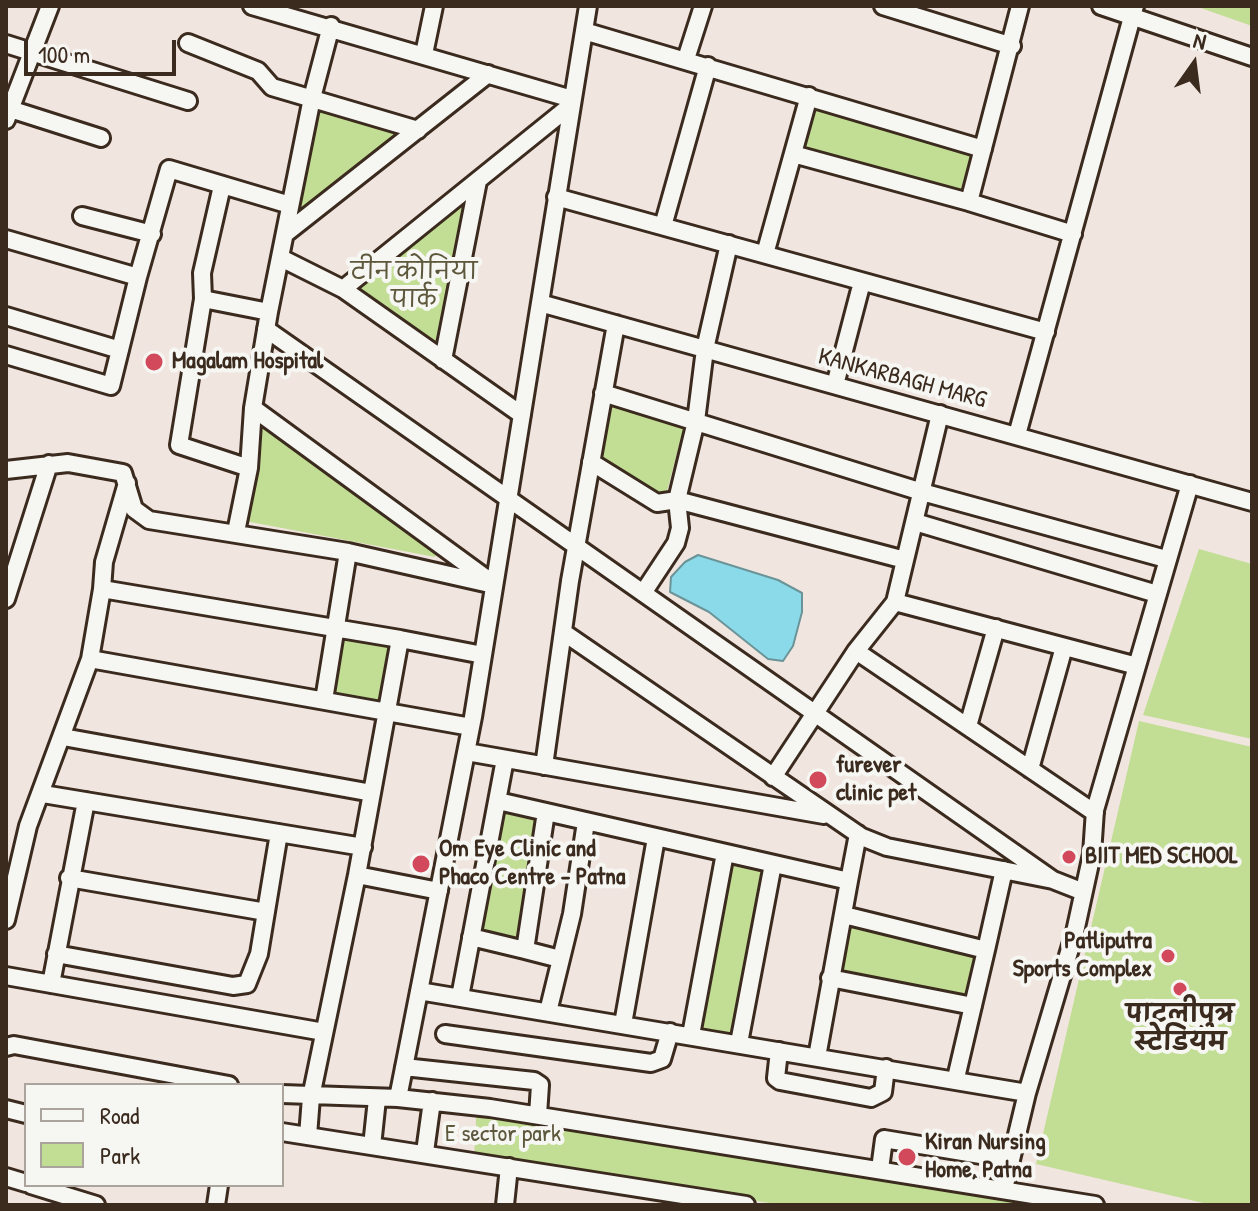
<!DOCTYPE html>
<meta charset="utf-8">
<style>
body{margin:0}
#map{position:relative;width:1258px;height:1211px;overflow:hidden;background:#f1e5e0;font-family:"Patrick Hand",sans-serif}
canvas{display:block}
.frame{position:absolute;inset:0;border:8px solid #3b2a1e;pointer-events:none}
.legend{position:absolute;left:24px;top:1083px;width:260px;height:104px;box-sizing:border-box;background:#f6f6f2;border:2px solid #aba49d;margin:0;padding:10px 14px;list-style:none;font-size:24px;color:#3b2a1e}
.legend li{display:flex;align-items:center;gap:16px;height:40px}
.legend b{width:40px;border:2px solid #aba49d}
.north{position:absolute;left:1154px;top:24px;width:80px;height:80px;-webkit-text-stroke:6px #f6f6f2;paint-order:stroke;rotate:14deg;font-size:22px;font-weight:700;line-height:32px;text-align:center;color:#3b2a1e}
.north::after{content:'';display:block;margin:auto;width:28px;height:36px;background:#3b2a1e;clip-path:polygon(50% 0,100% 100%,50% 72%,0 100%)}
.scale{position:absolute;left:24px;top:40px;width:152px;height:36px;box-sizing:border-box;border:4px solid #3b2a1e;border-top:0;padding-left:10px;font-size:24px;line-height:28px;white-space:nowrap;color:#3b2a1e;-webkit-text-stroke:6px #f6f6f2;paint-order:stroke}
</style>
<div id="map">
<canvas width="1258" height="1211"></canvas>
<div class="frame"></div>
<ul class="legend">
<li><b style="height:10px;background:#f6f6f2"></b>Road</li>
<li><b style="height:22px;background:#c2dd94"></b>Park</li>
</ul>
<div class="north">N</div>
<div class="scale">100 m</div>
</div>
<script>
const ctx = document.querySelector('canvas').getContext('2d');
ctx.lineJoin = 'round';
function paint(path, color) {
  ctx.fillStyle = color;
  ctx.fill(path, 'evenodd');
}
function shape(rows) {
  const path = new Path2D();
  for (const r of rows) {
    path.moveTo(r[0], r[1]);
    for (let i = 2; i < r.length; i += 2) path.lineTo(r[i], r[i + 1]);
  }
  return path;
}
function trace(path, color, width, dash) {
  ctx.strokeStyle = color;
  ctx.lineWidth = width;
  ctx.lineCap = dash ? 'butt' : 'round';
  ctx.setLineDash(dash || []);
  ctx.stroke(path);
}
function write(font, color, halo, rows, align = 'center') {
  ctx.font = font + ' "Patrick Hand","Playpen Sans Deva",sans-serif';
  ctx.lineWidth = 8;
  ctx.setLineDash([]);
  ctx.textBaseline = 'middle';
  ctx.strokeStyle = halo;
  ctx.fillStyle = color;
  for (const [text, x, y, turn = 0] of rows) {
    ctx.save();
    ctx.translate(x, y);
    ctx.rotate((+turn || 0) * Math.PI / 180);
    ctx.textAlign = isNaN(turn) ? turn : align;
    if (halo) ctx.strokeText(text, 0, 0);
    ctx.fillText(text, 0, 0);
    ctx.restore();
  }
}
const green = shape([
 [1195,6,1252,6,1252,26],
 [321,102,406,131,297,219],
 [814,104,972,151,959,196,801,148],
 [457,207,464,207,440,347,354,290],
 [612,407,684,426,667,491,661,495,601,459],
 [263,427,437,550,435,557,245,521],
 [1199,549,1252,564,1252,739,1143,715],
 [341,636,391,644,381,705,330,696],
 [1139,721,1252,747,1252,1205,1212,1205,1036,1164],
 [503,809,539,819,523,944,482,934],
 [731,860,767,869,736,1034,698,1029],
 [848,920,980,956,970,1001,837,975],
 [477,1102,1033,1200,1032,1205,783,1205,474,1159]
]);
const water = shape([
 [698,555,778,580,802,593,802,612,793,646,783,661,768,659,709,612,670,592,671,577,685,562,698,555]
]);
const minor = shape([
 [252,6,572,99],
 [883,6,1012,46],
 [1020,6,969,202,1073,234],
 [1101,6,1252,57],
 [584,31,983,149],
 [188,43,258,71,272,87,418,130],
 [6,44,188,101],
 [424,54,434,6],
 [686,59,703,6],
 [10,109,101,138],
 [6,120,50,6],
 [793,154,969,202],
 [556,197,1046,332],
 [82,216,152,234],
 [663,226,708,66],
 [285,234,488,74],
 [6,239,138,277,169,169,290,205],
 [729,244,705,349,696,421,677,500,905,560],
 [765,254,809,96],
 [281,258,343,289,570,106],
 [343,289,522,415],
 [203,299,202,273,222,186],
 [540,303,1252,502],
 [6,316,120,350],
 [266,329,1053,880],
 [6,355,111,386,138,277],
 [443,360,478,181],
 [835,385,862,282],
 [603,393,922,492,1166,559],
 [253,408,487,579],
 [940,414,895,602,1137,666],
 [1017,435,1135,6],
 [591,462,657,503,677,500,680,528,676,543,643,593],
 [249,468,179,445,203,299,269,312],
 [6,470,68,463,123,473,134,509,149,520,348,552,494,585],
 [915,522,1157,594],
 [236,532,249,468,253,408,269,312,312,98,331,26],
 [102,589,104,562,127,483],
 [6,599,49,464],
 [563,632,862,837,887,847,1053,880,1081,891],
 [400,639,483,655],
 [856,651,1095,813],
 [90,659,471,727],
 [324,700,348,552],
 [968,726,996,628],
 [63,737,372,793],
 [467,752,824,815],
 [544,766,570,581,616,324],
 [1030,769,1064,647],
 [773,777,856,651,895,602],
 [43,794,363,847],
 [498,801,849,881,858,834],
 [357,875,439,891],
 [69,878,266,912],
 [844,915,986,950,956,1078],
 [6,920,28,826,90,659,102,589,400,639,357,875,311,1097,308,1136],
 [471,937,525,950,546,812],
 [525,950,560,959],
 [986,950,1004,870],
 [56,954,233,986,247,984,259,954,279,833],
 [6,976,324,1032],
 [830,978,973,1006],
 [51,984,86,801],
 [419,991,1027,1093],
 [460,997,505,759],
 [548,1012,572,914,586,822],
 [623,1024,656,838],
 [445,1034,651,1063,662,1059,670,1032],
 [691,1035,725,853],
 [739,1043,773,864],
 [6,1047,14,1045,229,1085],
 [779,1051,776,1078,780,1081,871,1098,883,1092,886,1068],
 [817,1057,849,881],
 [404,1067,534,1081,540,1085,538,1115],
 [282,1094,398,1098,490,1108,1095,1205],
 [398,1098,473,717,588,6],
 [6,1109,26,1114],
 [282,1132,746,1205],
 [372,1146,377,1099],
 [425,1152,432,1101],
 [880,1169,884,1139,1011,1160],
 [6,1177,26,1183],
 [31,1185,96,1205],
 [1004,1189,1027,1093,1075,932,1092,854,1095,810,1190,484],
 [216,1205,219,1185],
 [505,1205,509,1167]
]);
const markers = [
 [154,362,10,"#d1495b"],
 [818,780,10,"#d1495b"],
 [1069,857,8,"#d1495b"],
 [421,864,10,"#d1495b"],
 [1168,956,8,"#d1495b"],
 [1180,989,8,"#d1495b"],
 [907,1157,10,"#d1495b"]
];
const parkNames = [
 ["टीन कोनिया",414,273],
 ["पार्क",414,301],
 ["E sector park",503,1135]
];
const poiNames = [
 ["Magalam Hospital",172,362],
 ["furever",836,766],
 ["clinic pet",836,794],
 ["Om Eye Clinic and",439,850],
 ["Phaco Centre - Patna",439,878],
 ["BIIT MED SCHOOL",1085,857],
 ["Patliputra",1152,942,"right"],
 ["Sports Complex",1152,970,"right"],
 ["पाटलीपुत्र",1180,1016,"center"],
 ["स्टेडियम",1180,1044,"center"],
 ["Kiran Nursing",925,1143],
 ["Home, Patna",925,1171]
];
const streetNames = [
 ["KANKARBAGH MARG",902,379,15]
];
paint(green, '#c2dd94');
paint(water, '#8bdae9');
trace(water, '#6b9498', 2);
trace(minor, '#3b2a1e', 22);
trace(minor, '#f6f6f2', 16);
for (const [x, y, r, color] of markers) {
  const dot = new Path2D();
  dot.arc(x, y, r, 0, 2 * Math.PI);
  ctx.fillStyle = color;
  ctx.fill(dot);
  trace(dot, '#f6f6f2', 3);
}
write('24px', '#5d573c', '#f6f6f2', parkNames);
write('bold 24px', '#3b2a1e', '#f6f6f2', poiNames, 'left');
write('24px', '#3b2a1e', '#f6f6f2', streetNames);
</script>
